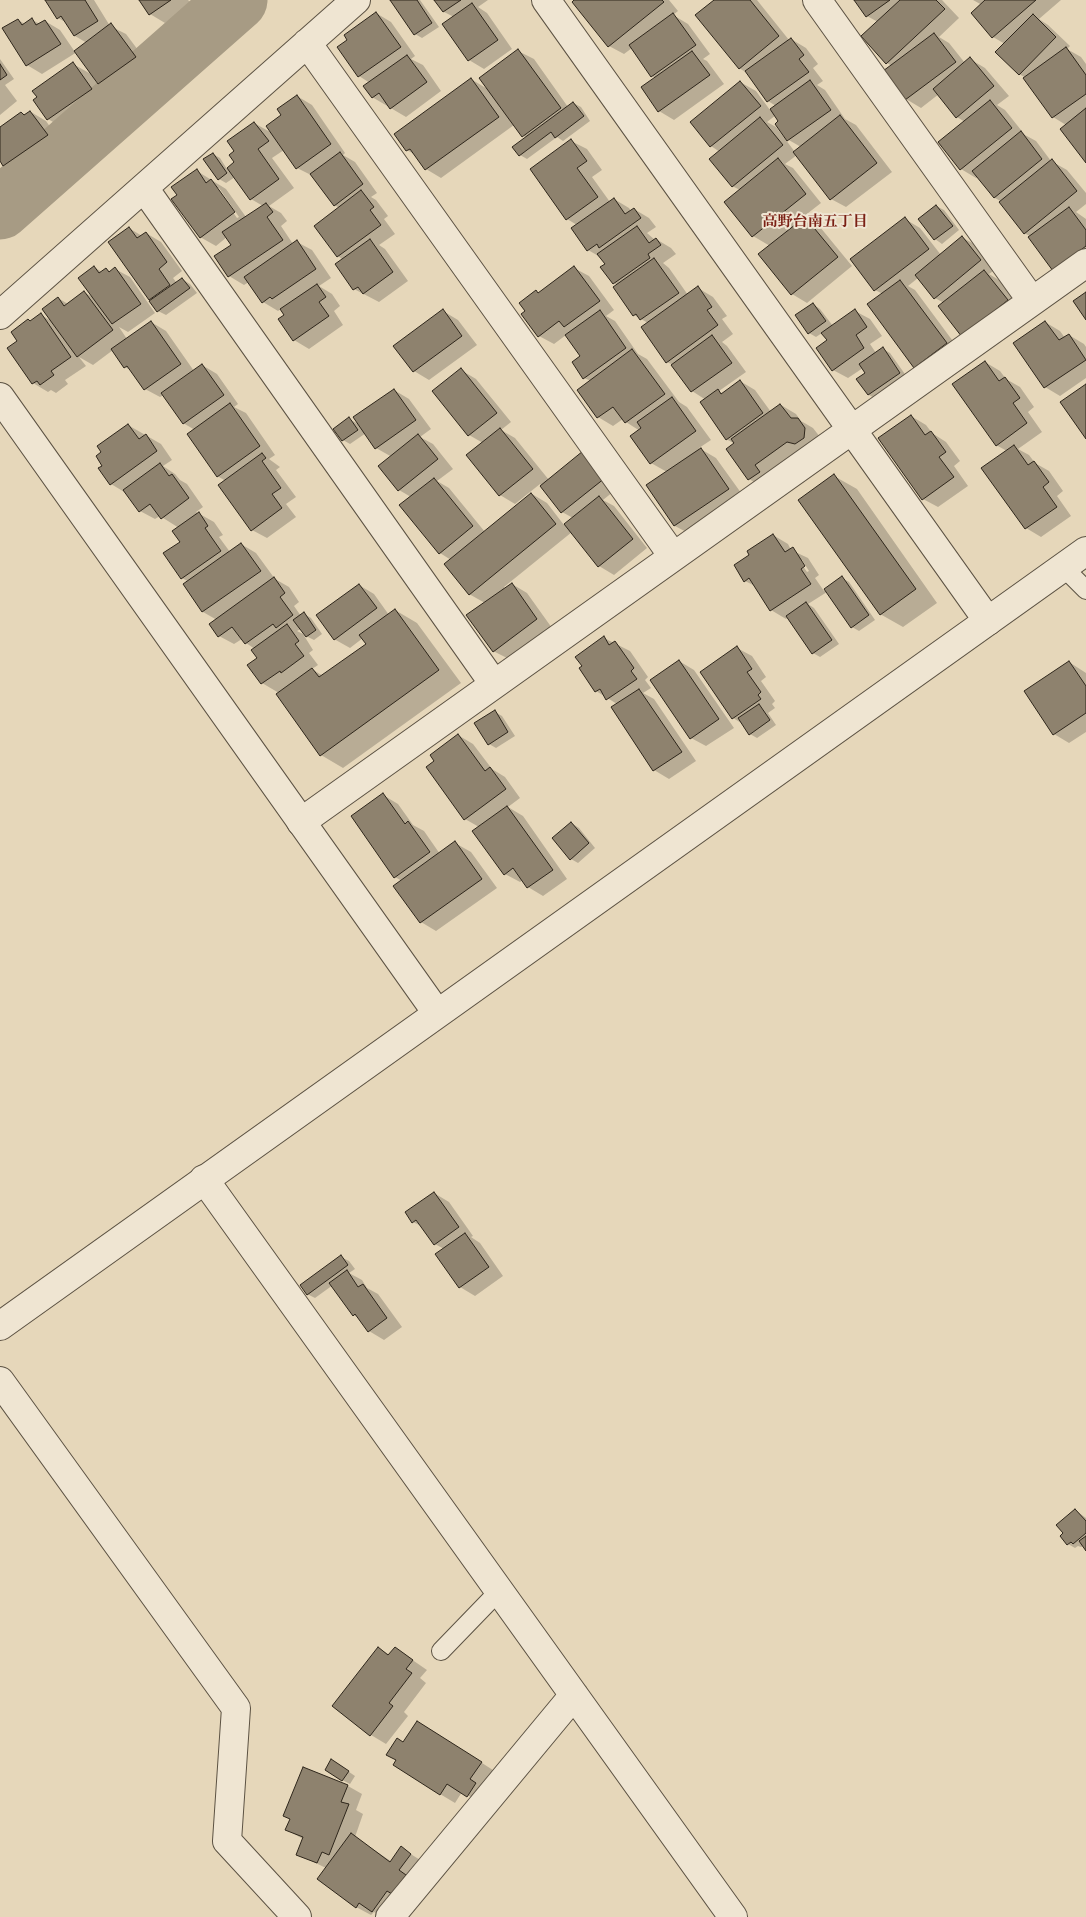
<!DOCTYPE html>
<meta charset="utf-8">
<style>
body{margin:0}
canvas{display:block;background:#e6d7ba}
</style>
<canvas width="1086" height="1917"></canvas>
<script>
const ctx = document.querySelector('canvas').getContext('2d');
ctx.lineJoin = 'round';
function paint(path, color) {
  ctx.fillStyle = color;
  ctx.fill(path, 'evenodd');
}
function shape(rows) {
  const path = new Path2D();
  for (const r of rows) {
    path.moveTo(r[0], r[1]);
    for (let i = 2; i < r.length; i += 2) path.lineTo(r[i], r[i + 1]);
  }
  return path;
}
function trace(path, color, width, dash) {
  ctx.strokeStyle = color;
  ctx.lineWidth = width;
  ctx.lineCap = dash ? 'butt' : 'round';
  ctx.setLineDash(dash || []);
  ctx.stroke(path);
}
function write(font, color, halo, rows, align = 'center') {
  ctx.font = font + ' Alegreya,"Noto Serif JP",serif';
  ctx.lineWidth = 4;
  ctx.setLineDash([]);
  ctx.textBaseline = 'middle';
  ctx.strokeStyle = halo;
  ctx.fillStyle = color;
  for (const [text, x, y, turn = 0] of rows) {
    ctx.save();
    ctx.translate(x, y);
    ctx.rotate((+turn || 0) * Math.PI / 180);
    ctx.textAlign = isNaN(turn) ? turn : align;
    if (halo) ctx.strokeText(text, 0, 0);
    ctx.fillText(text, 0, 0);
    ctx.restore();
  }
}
const shadow = shape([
 [46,0,94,0,110,26,126,34,150,66,114,92,99,83,77,52,42,74,27,65,4,29,18,20,25,24,32,20,40,24,45,21,60,30,75,52,87,43,75,36,67,23,58,18],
 [140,0,188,0,192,4,165,23,150,14],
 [391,0,420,0,439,27,422,38,415,34],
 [436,0,488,0,478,7,487,13,512,49,484,69,469,60,454,17,444,12],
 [576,0,669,0,678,11,673,15,688,24,710,54,703,59,707,61,724,84,674,120,659,111,656,78,652,76,632,48,624,54,609,46],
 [716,0,757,0,789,40,791,39,806,48,818,64,813,68,823,81,817,85,825,90,845,119,856,125,892,172,846,207,831,199,797,155,785,164,793,168,821,203,803,217,820,227,852,266,807,303,792,294,760,254,770,246,753,236,726,202,740,190,732,186,720,152,711,146,691,122,740,82,756,91,770,110,776,106,768,101,747,73,739,68],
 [776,115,787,139,801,147,795,152,776,127,767,122],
 [855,0,942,0,959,18,939,37,949,43,965,63,970,59,985,68,1009,96,997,105,1005,110,1025,135,1036,141,1051,161,1067,170,1086,193,1086,204,1076,212,1086,219,1086,266,1024,233,1002,202,995,198,978,177,976,178,961,169,939,142,965,122,957,117,939,94,921,108,906,99,892,66,887,63,863,36,878,22,867,16],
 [973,0,1061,0,1039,19,1048,25,1070,46,1067,49,1081,57,1086,64,1086,161,1066,125,1053,117,1025,79,1026,78,1019,74,1005,44,993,37,982,5],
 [376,13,391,22,415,56,411,59,423,65,441,91,406,117,372,97,370,83,359,76,339,47,349,40],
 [518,51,534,59,568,107,573,103,581,107,590,121,563,141,557,137,527,159,520,155,526,138,514,125,441,178,426,169,417,156,407,150,471,79,489,90],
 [0,59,14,79,5,85,17,101,0,115],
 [73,64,91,74,106,98,63,128,48,119],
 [297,96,312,105,345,153,343,155,355,162,377,193,371,197,376,200,388,216,384,219,395,234,379,245,385,249,408,281,379,302,354,289,343,260,338,256,340,208,334,205,313,176,297,168,284,150,272,158,294,188,269,206,281,213,287,221,281,226,293,244,297,242,312,250,331,278,319,286,332,294,340,306,334,311,343,325,309,349,294,340,286,315,282,308,278,311,263,302,249,282,244,285,229,276,232,246,227,237,216,246,200,237,179,195,197,171,226,189,246,217,263,206,251,199,235,177,226,183,219,179,213,154,220,158,227,169,236,162,236,151,254,123,272,133],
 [216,188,219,188,239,217,237,218],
 [31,112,46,121,62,144,19,173,4,165,0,159,0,128,22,113,26,115],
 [571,141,587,149,602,170,592,177,610,202,614,199,629,208,631,211,634,209,649,218,656,227,647,233,655,240,656,239,671,248,676,254,663,263,669,268,688,295,698,288,713,297,727,316,722,319,733,334,722,342,727,346,746,372,719,391,723,394,740,381,755,390,771,412,781,405,796,414,801,421,813,428,820,437,764,488,749,479,735,444,726,439,706,400,692,391,673,365,667,362,648,323,634,315,617,285,614,283,602,267,606,264,602,258,588,250,577,225,567,219],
 [936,206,944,210,959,230,942,244,935,239,920,219],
 [905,219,920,228,941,255,963,238,978,246,996,269,989,274,999,280,1022,309,978,344,944,303,935,298,918,278,908,286,915,290,961,352,930,376,915,367,883,294,875,290],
 [129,228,142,236,146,233,161,242,182,271,173,278,177,283,182,279,190,284,197,293,166,315,158,311,150,299],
 [94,267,102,272,106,269,111,272,115,269,130,277,155,313,128,332,119,327,127,339,151,322,166,331,194,371,202,365,217,374,238,404,234,407,246,413,275,455,269,459,280,467,276,470,296,497,286,504,296,517,267,538,252,530,226,481,217,476,195,430,183,423,164,395,160,397,145,389,133,372,125,367,113,350,93,365,79,357,86,366,65,380,68,384,56,393,51,390,48,392,33,383,9,349,19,341,31,322,41,315,53,322,58,298,68,304,84,292,94,298],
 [574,268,589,276,614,310,606,316,615,321,638,354,647,359,679,402,687,407,711,440,699,448,716,458,744,497,690,534,675,526,648,485,667,472,651,463,640,431,626,422,623,419,613,426,598,417,591,381,584,378,582,356,566,335,554,344,539,336,527,311,536,292,539,294],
 [813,304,820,309,833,326,855,311,870,319,882,336,870,344,876,353,883,349,890,353,907,377,876,399,869,395,858,379,867,373,863,368,848,378,833,370,828,341,822,333,816,337,809,333],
 [443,311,458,320,477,345,429,380,414,371],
 [1045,322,1060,331,1065,338,1069,335,1084,344,1086,347,1086,378,1060,396,1045,387],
 [985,362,1000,371,1006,379,1020,387,1034,407,1028,412,1042,432,1018,449,1029,455,1035,463,1049,471,1063,491,1057,496,1071,516,1041,537,1026,528,1007,451,996,445],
 [461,370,476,379,511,422,501,430,515,438,549,480,583,452,619,487,603,500,614,506,647,548,614,575,599,566,572,532,504,587,505,589,512,584,527,593,552,628,509,659,493,651,485,603,469,594,451,560,440,553,411,497,399,490,380,467,392,457,376,448,366,433,350,444,343,440,349,419,360,425,394,390,409,399,431,429,420,437,433,444,453,469,437,481,449,488,485,532,532,494,547,503,564,525,573,518,562,512,540,484,515,504,500,495,468,455,483,443,469,435],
 [911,416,926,425,932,433,946,442,960,461,954,466,968,486,938,507,923,499],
 [128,425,161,444,172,460,163,466,175,474,180,480,187,484,203,507,196,512,214,522,223,535,219,537,230,552,241,544,256,553,275,579,289,587,299,602,294,606,301,616,304,614,311,618,322,634,314,640,306,636,301,629,297,631,303,634,313,650,309,653,318,665,312,669,323,676,367,644,363,638,350,648,334,639,359,585,374,594,389,615,395,610,417,623,461,683,343,768,321,755,279,693,262,683,259,658,255,649,246,643,242,639,234,644,219,636,217,620,203,612,184,585,189,582,182,578,181,542,179,528,160,516,155,519,140,511,126,493,111,484,104,466],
 [834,476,857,489,937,603,903,627,880,614],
 [773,535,788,544,791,550,808,558,819,575,815,578,824,591,842,578,849,582,875,620,859,631,852,627,827,592,808,604,814,608,839,644,820,657,813,653,788,617,786,619,771,610,757,587,745,581,751,555],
 [799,560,802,560,809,571,807,572],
 [604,638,630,651,648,677,645,680,651,688,643,693,654,699,696,761,669,779,654,770,612,708,617,704,596,691,580,668],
 [737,648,752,656,766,677,761,681,775,701,772,704,775,708,768,713,776,725,757,738,750,734,743,724,733,718],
 [679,661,694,670,734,728,706,746,691,738],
 [1069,662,1086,673,1086,732,1069,743,1054,734],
 [495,712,502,716,515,736,496,748,489,744],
 [458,735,473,744,492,769,505,777,520,798,508,807,523,816,567,879,543,896,528,887,523,880,520,882,505,874,479,827,465,819,436,761],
 [383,795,398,804,413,825,424,831,440,854,455,843,471,852,497,888,436,931,421,922,402,881,395,877],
 [571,823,579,828,595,848,578,863,571,859],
 [434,1193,449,1202,473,1236,471,1237,480,1243,503,1276,475,1296,460,1287,444,1249,435,1244,423,1227,413,1222],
 [341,1257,349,1261,355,1269,349,1273,362,1280,367,1288,378,1294,402,1327,384,1340,369,1331,360,1318,353,1315,333,1285,315,1298,307,1294],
 [1075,1510,1086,1518,1086,1549,1083,1546,1081,1547,1078,1546,1075,1548,1068,1544,1065,1533],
 [378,1648,390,1655,395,1648,427,1670,420,1678,426,1683,404,1712,408,1716,386,1744,371,1735],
 [418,1722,496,1772,483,1804,462,1792,455,1803,440,1794,404,1743],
 [339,1765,355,1776,350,1784,342,1780],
 [304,1768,348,1786,362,1794,356,1810,363,1814,355,1837,392,1862,401,1848,425,1863,382,1917,374,1912,371,1915,356,1907,326,1868,297,1854,303,1839,287,1830,292,1819]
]);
const river = shape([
 [0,209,237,0]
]);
const building = shape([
 [45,0,85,0,98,21,74,36,61,16,57,19,45,0],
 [139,0,171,0,149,15,139,0],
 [390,0,417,0,432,23,414,35,390,0],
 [434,0,461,0,443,12,434,0],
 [574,0,662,0,664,2,608,47,572,2,574,0],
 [714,0,750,0,779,36,739,69,695,15,714,0],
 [854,0,890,0,866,17,854,0],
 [900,0,936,0,945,9,886,64,861,36,900,0],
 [985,0,1036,0,992,38,971,13,985,0],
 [472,3,498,40,468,61,442,24,472,3],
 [376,12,401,47,358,77,337,47,347,40,344,35,376,12],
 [673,13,696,45,651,77,629,45,673,13],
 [1033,14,1056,37,1019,75,995,52,1033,14],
 [32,18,36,25,45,20,61,44,26,66,2,28,18,19,22,25,32,18],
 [111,23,136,57,98,84,74,51,111,23],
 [934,33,956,62,905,100,883,71,934,33],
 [791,38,804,55,799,59,809,72,767,102,745,71,791,38],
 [1066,47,1086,75,1086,94,1052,118,1023,78,1066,47],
 [518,49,561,108,522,137,479,78,518,49],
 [692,51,710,75,658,112,641,87,692,51],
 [407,55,427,82,390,109,379,93,372,98,363,86,407,55],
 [970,57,994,86,956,118,933,89,970,57],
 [73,62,92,89,47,120,33,100,37,97,32,91,73,62],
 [0,64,7,75,0,80,0,64],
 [471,78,499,117,425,170,410,149,406,151,394,134,471,78],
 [810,80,831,110,787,141,775,124,778,121,770,109,810,80],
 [740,81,761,106,710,147,690,122,740,81],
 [297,95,331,144,296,169,266,126,281,115,277,109,297,95],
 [990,100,1012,128,960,170,938,142,990,100],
 [573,102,584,116,555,138,551,132,519,156,512,147,573,102],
 [1086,108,1086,163,1060,129,1086,108],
 [30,111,48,135,3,166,0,161,0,127,21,112,24,115,30,111],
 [840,115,877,163,830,200,793,152,840,115],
 [760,117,783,145,732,187,709,159,760,117],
 [254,122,269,141,258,149,279,179,250,200,227,168,234,162,229,155,234,151,227,141,254,122],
 [1021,131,1042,159,994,198,972,171,1021,131],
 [571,139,587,161,577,168,598,197,566,220,530,169,571,139],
 [340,152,363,184,334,206,310,174,340,152],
 [213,153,227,173,218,180,203,159,213,153],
 [778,158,806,194,752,237,724,202,778,158],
 [1052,159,1077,191,1024,234,999,202,1052,159],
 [197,169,206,183,211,179,235,212,200,238,171,199,177,195,171,187,197,169],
 [361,190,374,207,370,210,381,225,337,257,314,226,361,190],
 [614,198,625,214,634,208,641,218,599,248,597,244,587,251,571,228,614,198],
 [266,203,273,212,267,217,283,240,228,277,214,256,231,245,222,232,266,203],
 [936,205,953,226,934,240,918,219,936,205],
 [1069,207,1086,230,1086,246,1053,271,1028,237,1069,207],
 [805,217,838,257,791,295,758,254,805,217],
 [905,217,929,249,874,291,850,259,905,217],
 [637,226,649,243,656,238,661,245,648,254,650,258,613,284,600,267,605,264,597,254,637,226],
 [129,227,137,238,146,232,167,262,159,269,170,285,149,300,108,242,129,227],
 [962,236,981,260,934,299,915,275,962,236],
 [370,239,393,272,363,294,358,287,353,290,335,264,370,239],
 [297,240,316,269,272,299,270,297,262,303,244,277,297,240],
 [654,258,679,293,640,320,636,314,633,316,613,287,654,258],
 [94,266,99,273,106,268,109,272,115,267,141,304,112,324,78,278,94,266],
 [574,266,600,301,564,327,559,321,538,337,521,314,525,311,519,303,536,290,538,293,574,266],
 [984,270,1008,300,962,337,938,306,984,270],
 [182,278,190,288,157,312,149,301,182,278],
 [900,280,947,343,914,368,867,304,900,280],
 [317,284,326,297,319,302,329,316,293,341,278,319,284,315,280,309,317,284],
 [698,286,712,307,707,310,718,325,666,363,641,327,698,286],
 [84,291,113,330,77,357,42,309,58,297,64,306,84,291],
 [1086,292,1086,320,1073,301,1086,292],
 [813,303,826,321,808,334,795,315,813,303],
 [443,309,462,336,413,372,393,346,443,309],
 [855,309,867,327,856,335,864,348,832,371,816,348,827,340,821,333,855,309],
 [600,310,626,348,583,379,572,362,580,356,565,335,600,310],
 [41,313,71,357,51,371,54,375,40,385,37,381,32,384,7,348,17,341,11,332,28,319,30,321,41,313],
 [151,321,181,364,144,390,127,366,124,368,111,349,151,321],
 [1045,321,1059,340,1069,334,1086,360,1044,388,1013,343,1045,321],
 [712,335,732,363,691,392,671,365,712,335],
 [883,347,900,373,868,395,856,379,865,373,859,364,883,347],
 [632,349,665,394,625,423,613,407,597,418,577,390,632,349],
 [985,361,999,381,1005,377,1020,398,1013,403,1027,423,996,446,952,384,985,361],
 [202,364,224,395,183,424,161,393,202,364],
 [461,368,497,413,468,436,432,391,461,368],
 [740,380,763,413,726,440,700,402,718,389,721,394,740,380],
 [1086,384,1086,439,1060,402,1086,384],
 [394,389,416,420,375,449,353,417,394,389],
 [672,397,696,431,650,464,630,436,641,428,637,422,672,397],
 [230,403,260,446,217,477,187,434,230,403],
 [780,404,791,418,798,418,805,428,804,438,795,444,787,442,755,465,760,472,748,480,726,449,734,443,731,439,780,404],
 [911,415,925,435,931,431,946,452,939,457,954,477,922,500,878,438,911,415],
 [349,417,358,430,342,441,333,429,349,417],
 [128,424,139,439,146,434,157,451,110,485,98,468,102,466,96,456,101,452,97,446,128,424],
 [500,428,533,469,499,496,466,455,500,428],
 [418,434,438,459,398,491,378,466,418,434],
 [1014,445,1028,465,1034,461,1049,482,1043,487,1057,507,1025,529,981,468,1014,445],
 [701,448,729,489,674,526,646,485,701,448],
 [583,451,605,478,561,513,540,486,583,451],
 [262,453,266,458,262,461,281,488,272,494,282,508,251,531,218,485,262,453],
 [160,463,169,476,172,474,189,498,161,519,150,504,139,512,123,490,160,463],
 [834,474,916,589,880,615,798,500,834,474],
 [434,478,473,526,439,554,399,505,434,478],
 [531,493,556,524,469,595,444,564,531,493],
 [599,496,633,539,598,567,564,524,599,496],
 [199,512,208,526,205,528,221,551,181,579,163,553,180,542,172,531,199,512],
 [773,534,785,552,793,547,805,566,801,569,811,584,770,611,749,578,744,582,734,565,749,555,747,551,773,534],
 [241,543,261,571,202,612,183,584,241,543],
 [842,576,869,615,851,628,824,589,842,576],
 [274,577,285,593,280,597,293,615,276,628,273,624,245,644,232,627,218,637,209,624,274,577],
 [512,583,537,619,493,652,466,615,512,583],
 [359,584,377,608,334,640,316,615,359,584],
 [806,602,832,640,812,654,786,616,806,602],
 [395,609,439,670,320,756,276,694,312,668,319,677,366,644,359,635,395,609],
 [304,612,316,630,306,637,293,620,304,612],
 [287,624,299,641,295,644,304,656,281,673,280,671,261,684,247,665,257,658,251,650,287,624],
 [604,636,609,645,615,641,634,668,631,671,637,679,606,700,600,689,595,692,579,668,582,666,575,657,604,636],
 [737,646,752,669,747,672,761,692,758,695,761,699,732,719,700,672,737,646],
 [679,660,719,719,690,739,650,680,679,660],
 [1069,661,1086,686,1086,713,1053,735,1024,691,1069,661],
 [639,689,682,752,653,771,611,707,639,689],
 [759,704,770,720,749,735,738,718,759,704],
 [495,710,508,732,488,745,474,723,495,710],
 [458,734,485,771,490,767,506,789,464,820,426,767,434,761,430,755,458,734],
 [383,793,405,824,408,821,430,852,394,878,351,816,383,793],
 [507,806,553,870,527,888,513,868,504,875,472,831,507,806],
 [571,822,589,843,570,860,552,838,571,822],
 [455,841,482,879,420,923,393,886,455,841],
 [434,1192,459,1227,434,1245,416,1220,412,1223,405,1212,434,1192],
 [465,1233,489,1267,459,1288,435,1254,465,1233],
 [341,1255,348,1265,307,1295,300,1285,341,1255],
 [347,1270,358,1287,363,1284,387,1318,368,1332,355,1314,353,1316,329,1283,347,1270],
 [1075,1509,1086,1521,1086,1533,1073,1544,1071,1542,1067,1545,1060,1536,1063,1533,1056,1525,1075,1509],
 [1086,1536,1086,1551,1079,1541,1086,1536],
 [378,1647,388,1655,395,1647,413,1660,406,1669,412,1673,389,1703,393,1706,370,1736,332,1706,378,1647],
 [417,1721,482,1762,470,1779,476,1783,467,1797,447,1784,440,1795,393,1765,396,1760,386,1755,397,1738,403,1742,417,1721],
 [331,1759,349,1771,342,1781,325,1770,331,1759],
 [303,1767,348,1785,341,1802,349,1804,329,1855,322,1852,317,1863,296,1855,303,1837,285,1830,290,1819,283,1816,303,1767],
 [351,1833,390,1862,401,1846,411,1854,399,1870,406,1875,392,1894,387,1891,372,1912,359,1903,356,1908,317,1879,351,1833]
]);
const service = shape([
 [1063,567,1086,590],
 [441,1651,499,1591]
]);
const minor = shape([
 [546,0,988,621],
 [817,0,1032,301],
 [307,43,673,556],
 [144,188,494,684],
 [0,315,356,0],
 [301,822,1086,263],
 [204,1179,733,1917],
 [0,1381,236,1708,227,1841,297,1917],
 [390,1917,574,1695]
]);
const tertiary = shape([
 [0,397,437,1013],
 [0,1326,1086,551]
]);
const neighbourhoodNames = [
 ["高野台南五丁目",815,222]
];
paint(shadow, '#0003');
trace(river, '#a79b84', 61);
paint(building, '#8e826e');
trace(building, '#2e261b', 1);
trace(service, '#5c5243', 20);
trace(minor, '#5c5243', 30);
trace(tertiary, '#5c5243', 30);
trace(service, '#efe5d2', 18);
trace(minor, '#efe5d2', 28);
trace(tertiary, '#efe5d2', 28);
write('bold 15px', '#7a1f14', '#efe5d2', neighbourhoodNames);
</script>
